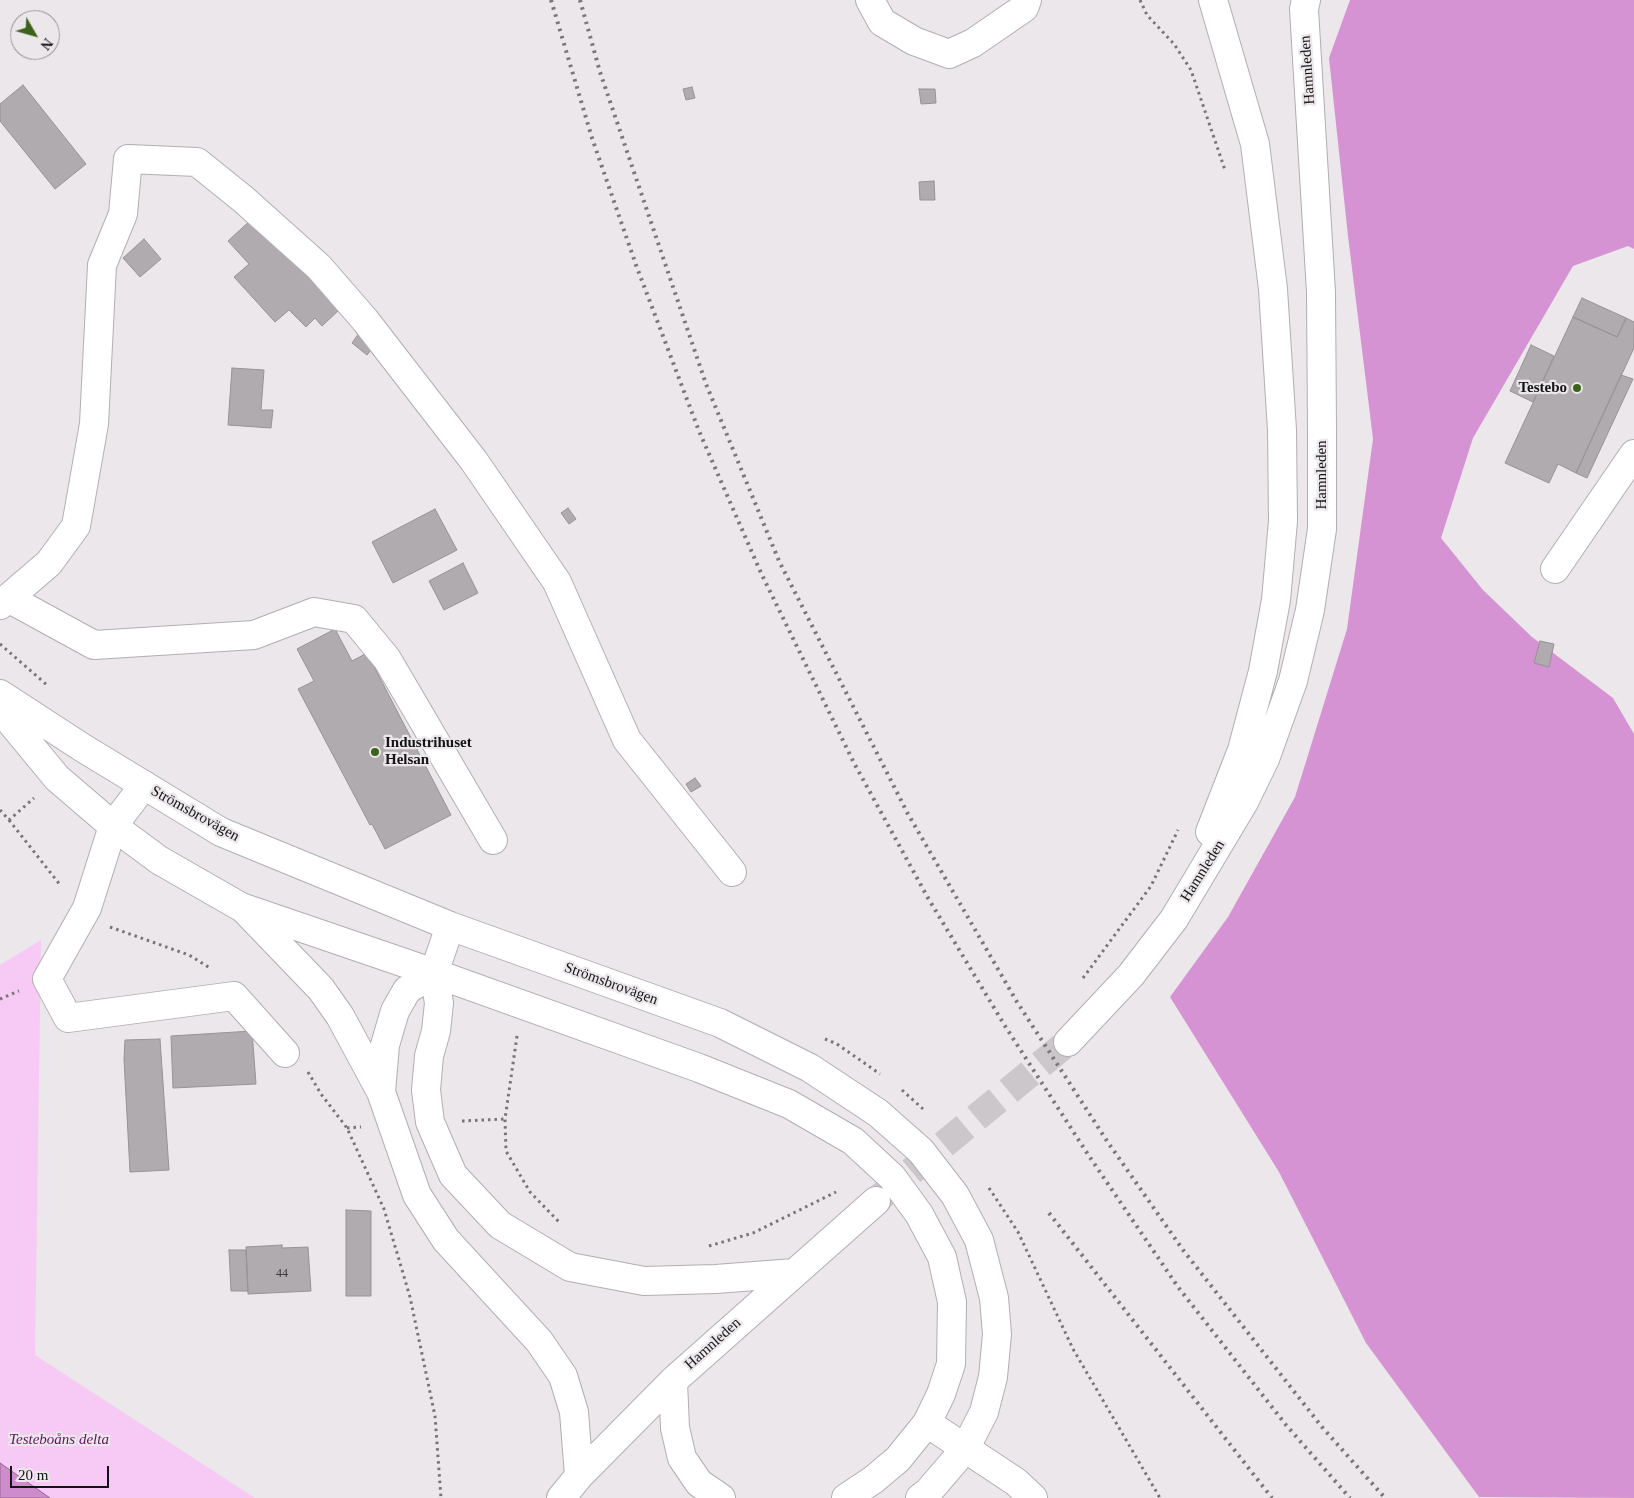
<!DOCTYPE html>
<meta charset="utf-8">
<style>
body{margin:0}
#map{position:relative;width:1634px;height:1498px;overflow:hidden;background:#ebe7ea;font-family:"Times New Roman",serif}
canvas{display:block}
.north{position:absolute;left:10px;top:10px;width:50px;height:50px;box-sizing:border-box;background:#ebe7ea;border:1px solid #959395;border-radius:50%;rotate:128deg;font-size:14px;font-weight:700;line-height:20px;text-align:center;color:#151415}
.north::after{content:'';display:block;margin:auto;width:18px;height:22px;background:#3d621c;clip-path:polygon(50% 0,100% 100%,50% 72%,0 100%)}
.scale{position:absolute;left:10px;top:1466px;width:99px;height:22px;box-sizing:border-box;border:2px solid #151415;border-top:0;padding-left:6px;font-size:15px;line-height:18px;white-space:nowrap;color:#151415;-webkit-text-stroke:4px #ebe7ea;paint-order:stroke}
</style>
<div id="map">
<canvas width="1634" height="1498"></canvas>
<div class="north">N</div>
<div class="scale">20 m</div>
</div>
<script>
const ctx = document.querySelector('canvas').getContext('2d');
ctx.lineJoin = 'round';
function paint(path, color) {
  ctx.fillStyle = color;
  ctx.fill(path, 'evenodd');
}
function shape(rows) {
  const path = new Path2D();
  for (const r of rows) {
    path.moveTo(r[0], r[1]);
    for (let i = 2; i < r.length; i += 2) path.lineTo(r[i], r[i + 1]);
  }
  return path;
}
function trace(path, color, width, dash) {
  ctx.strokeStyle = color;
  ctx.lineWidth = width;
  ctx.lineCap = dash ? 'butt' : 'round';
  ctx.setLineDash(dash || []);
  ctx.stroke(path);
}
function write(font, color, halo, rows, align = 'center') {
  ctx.font = font + ' "Times New Roman",serif';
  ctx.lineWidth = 4.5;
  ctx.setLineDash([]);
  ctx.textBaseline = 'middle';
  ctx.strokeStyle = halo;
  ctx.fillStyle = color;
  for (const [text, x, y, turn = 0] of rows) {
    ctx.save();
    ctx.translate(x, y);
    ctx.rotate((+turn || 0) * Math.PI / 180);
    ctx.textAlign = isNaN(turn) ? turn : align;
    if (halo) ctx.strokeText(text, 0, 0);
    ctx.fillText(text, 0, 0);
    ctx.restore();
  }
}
const green = shape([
 [41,940,35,1355,255,1498,0,1498,0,965]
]);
const forest = shape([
 [1350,0,1634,0,1634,249,1628,246,1573,266,1473,438,1441,538,1483,590,1532,637,1613,698,1634,734,1634,1498,1479,1497,1366,1343,1279,1172,1170,997,1228,917,1295,797,1347,629,1373,439,1348,236,1329,58]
]);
const water = shape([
 [0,1463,50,1498,0,1498,0,1463]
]);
const building = shape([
 [23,85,86,164,55,189,0,121,0,104,23,85],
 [692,87,695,98,686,100,683,89,692,87],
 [919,89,935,89,936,103,921,104,919,89],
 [934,181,935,200,920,200,919,182,934,181],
 [254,217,327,287,339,310,322,326,315,318,306,327,289,310,275,322,234,277,249,264,228,241,254,217],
 [144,239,161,259,140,277,123,258,144,239],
 [1582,298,1626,318,1617,337,1573,317,1582,298],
 [1573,317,1617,337,1626,318,1634,322,1634,348,1576,473,1558,464,1549,483,1505,463,1573,317],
 [359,333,375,345,367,355,352,343,359,333],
 [1531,345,1554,356,1533,402,1510,391,1531,345],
 [232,368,264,370,261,410,273,410,271,428,228,425,232,368],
 [1621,375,1633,379,1587,478,1576,473,1621,375],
 [568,508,576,519,569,524,561,513,568,508],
 [435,509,457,550,393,583,372,542,435,509],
 [463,563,478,593,444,610,429,581,463,563],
 [335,629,352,661,367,653,451,815,385,849,372,824,370,825,298,689,314,681,297,649,335,629],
 [1540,641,1554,644,1549,667,1534,663,1540,641],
 [695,778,701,786,691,792,686,784,695,778],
 [252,1031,256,1084,173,1088,171,1036,252,1031],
 [160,1039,169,1170,130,1172,124,1059,125,1040,160,1039],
 [346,1210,371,1211,371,1296,346,1296,346,1210],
 [282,1245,282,1248,308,1247,311,1291,248,1294,246,1247,282,1245],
 [229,1250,246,1250,248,1291,231,1291,229,1250]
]);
const majorTunnel = shape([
 [879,1198,1068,1042]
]);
const path = shape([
 [1140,0,1147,15,1174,44,1191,70,1225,170],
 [0,644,48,686],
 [0,810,9,820,34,798],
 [9,820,61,886],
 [110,927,189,955,210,968],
 [1083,978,1151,886,1178,830],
 [0,999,19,991],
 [517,1036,505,1119,506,1151,530,1192,560,1223],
 [825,1039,837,1044,880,1074],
 [308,1072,321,1094,347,1128,384,1209,410,1297,435,1416,441,1498],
 [902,1090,923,1109],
 [462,1121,505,1119],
 [347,1128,361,1127],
 [989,1188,1018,1232,1073,1349,1160,1498],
 [709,1246,753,1233,836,1192]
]);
const minor = shape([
 [870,0,882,22,914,41,949,54,973,43,1024,8,1027,0],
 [1555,569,1634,454],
 [8,598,94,645,254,635,314,612,354,619,387,659,493,840],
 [0,605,49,563,76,526,94,424,102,265,123,214,128,159,197,162,243,199,319,267,365,320,474,461,557,582,627,740,732,872],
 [144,785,113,826,87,908,47,979,68,1018,234,996,285,1053],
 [927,1423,1016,1482,1033,1498]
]);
const major = shape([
 [0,694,83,748,221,832,450,926,720,1023,810,1068,878,1113,921,1151,955,1195,979,1240,994,1298,997,1334,993,1377,984,1412,965,1449,928,1492,920,1498],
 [0,709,57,778,113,826,159,860,241,907,434,973,699,1068,789,1104,853,1141,892,1177,919,1214,942,1257,952,1302,951,1364,941,1394,927,1423,898,1459,873,1480,846,1498],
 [1210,832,1242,750,1263,671,1276,600,1283,521,1282,430,1273,289,1255,144,1213,0],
 [244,909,321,989,340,1016,381,1092,417,1195,446,1240,539,1341,563,1376,574,1412,579,1476],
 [450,926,434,973,439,1003,436,1031,429,1056,426,1090,430,1122,453,1175,500,1225,570,1267,644,1281,716,1279,794,1273],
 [1068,1042,1131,975,1174,919,1244,802,1265,759,1293,681,1310,610,1322,529,1322,429,1321,292,1304,9,1306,0],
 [381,1092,385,1045,395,1011,407,990,434,973],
 [673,1381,675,1428,682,1458,699,1483,721,1498],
 [561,1498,579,1476,673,1381,876,1201]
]);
const rail = shape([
 [551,0,592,138,636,265,699,431,761,573,854,763,928,898,1005,1026,1089,1156,1178,1287,1286,1425,1350,1498],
 [580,0,600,72,706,384,779,561,908,814,1017,1002,1107,1141,1183,1250,1322,1427,1385,1498],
 [1049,1213,1272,1498]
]);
const markers = [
 [1577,388,5,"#3d621c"],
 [375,752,5,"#3d621c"]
];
const numberNames = [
 ["44",282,1274]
];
const streetNames = [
 ["Hamnleden",1308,70,-94],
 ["Hamnleden",1322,475,-90],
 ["Strömsbrovägen",195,814,29],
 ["Hamnleden",1203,871,-58],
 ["Strömsbrovägen",611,984,20],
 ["Hamnleden",713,1344,-42]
];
const poiNames = [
 ["Testebo",1567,388],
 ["Industrihuset",385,743,"left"],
 ["Helsan",385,760,"left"]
];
const parkNames = [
 ["Testeboåns delta",59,1440]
];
paint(green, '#f6caf4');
paint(forest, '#d593d3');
paint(water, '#ce8ccc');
trace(water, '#966895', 1);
paint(building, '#afabae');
trace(building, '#969296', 1);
trace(majorTunnel, '#cbc7ca', 28, [28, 14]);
trace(minor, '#b2aeb2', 30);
trace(major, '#b2aeb2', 30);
trace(path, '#767476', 3, [2.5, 4]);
trace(minor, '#fff', 28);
trace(major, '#fff', 28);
trace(rail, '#7a7779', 4, [2.5, 5]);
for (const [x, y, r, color] of markers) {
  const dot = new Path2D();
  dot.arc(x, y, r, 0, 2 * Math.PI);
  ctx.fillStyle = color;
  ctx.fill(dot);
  trace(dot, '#ebe7ea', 2);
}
write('12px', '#3c3a3b', null, numberNames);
write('15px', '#151415', '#ebe7ea', streetNames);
write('bold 15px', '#151415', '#ebe7ea', poiNames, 'right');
write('italic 15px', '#621363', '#ebe7ea', parkNames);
</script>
